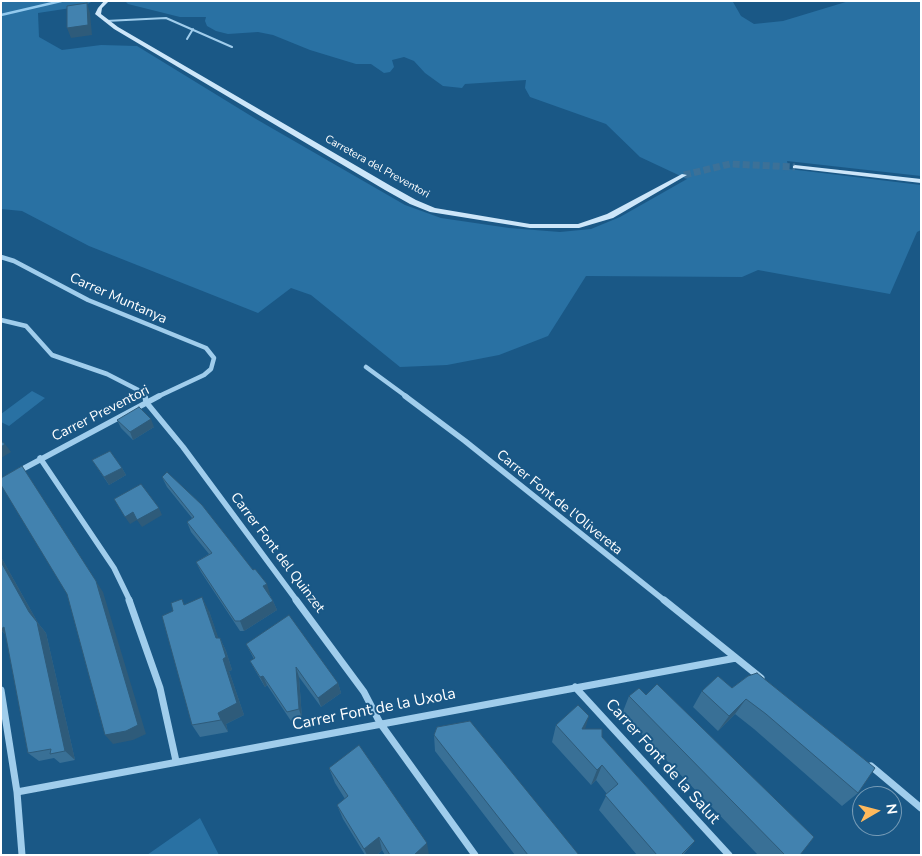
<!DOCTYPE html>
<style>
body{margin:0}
#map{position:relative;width:922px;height:856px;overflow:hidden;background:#1a5886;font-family:"Nunito Sans",sans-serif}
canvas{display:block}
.frame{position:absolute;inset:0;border:2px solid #fff;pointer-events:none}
.north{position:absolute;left:852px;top:786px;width:50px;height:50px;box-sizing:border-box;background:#1a5886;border:1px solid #769bb6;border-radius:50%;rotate:82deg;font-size:14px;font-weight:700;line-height:20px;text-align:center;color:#fff}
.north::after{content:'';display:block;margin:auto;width:18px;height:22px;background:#ffb95c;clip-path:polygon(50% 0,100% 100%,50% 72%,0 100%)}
</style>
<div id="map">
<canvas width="922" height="856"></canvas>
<div class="frame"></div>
<div class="north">N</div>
</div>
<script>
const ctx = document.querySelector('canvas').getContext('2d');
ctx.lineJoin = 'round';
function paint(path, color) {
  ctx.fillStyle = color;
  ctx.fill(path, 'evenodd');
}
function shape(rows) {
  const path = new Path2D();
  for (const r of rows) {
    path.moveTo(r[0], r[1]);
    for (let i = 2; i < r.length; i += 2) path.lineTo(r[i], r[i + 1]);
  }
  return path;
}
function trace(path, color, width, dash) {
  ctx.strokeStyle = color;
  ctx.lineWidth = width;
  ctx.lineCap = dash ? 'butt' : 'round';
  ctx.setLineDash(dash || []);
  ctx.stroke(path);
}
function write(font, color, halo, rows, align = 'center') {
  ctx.font = font + ' "Nunito Sans",sans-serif';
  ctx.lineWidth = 4;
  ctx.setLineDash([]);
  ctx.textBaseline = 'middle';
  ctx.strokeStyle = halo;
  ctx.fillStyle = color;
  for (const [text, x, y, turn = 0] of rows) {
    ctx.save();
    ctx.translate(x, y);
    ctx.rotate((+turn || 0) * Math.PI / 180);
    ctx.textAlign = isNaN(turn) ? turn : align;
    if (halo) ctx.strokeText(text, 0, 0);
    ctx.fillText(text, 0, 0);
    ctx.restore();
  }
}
const green = shape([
 [1,1,93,1,84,6,38,13,39,37,62,50,101,45,137,46,256,119,405,205,441,218,509,228,560,232,591,229,620,217,687,179,640,157,606,124,530,97,525,88,526,80,465,84,462,88,443,86,425,73,414,61,404,57,392,60,394,67,390,72,384,73,371,64,356,64,310,50,273,35,258,32,228,34,216,31,207,26,205,21,206,17,180,17,128,4,125,1,726,1,733,2,741,16,754,24,783,21,849,1,921,1,921,176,787,161,789,169,921,185,921,230,917,232,890,294,758,270,742,277,586,276,548,336,499,355,447,365,400,367,311,295,291,288,258,313,89,246,22,211,1,209],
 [32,391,45,398,9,426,1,422,1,414],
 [200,818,219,855,147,855]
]);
const stream = shape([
 [1,15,61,1]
]);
const secondaryTunnel = shape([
 [684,175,730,164,795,167]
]);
const lane = shape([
 [106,21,166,18,232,47],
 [187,39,193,29]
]);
const streetFar2 = shape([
 [1,257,14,261,88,300,206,348,214,358,211,369,204,375,157,397],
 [1,320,26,326,52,355,107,374,144,393,145,397],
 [366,367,407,397]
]);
const streetFar1 = shape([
 [145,396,146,402,183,447,297,601],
 [405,396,465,441,665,601],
 [40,458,114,568,130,601],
 [19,471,159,396]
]);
const street = shape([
 [129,600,160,688,176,761],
 [296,600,364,692,380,723,475,855],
 [664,600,761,678],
 [575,687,729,855],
 [1,690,17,792,22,855],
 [871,766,921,808],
 [17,792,736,658]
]);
const secondary = shape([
 [104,1,109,1,102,8,101,14,118,27,391,186,416,200,435,208,530,224,578,224,607,214,682,174,687,175,613,218,579,228,530,228,430,212,410,204,385,190,114,29,95,14,98,8,104,1],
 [795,165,921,179,921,183,793,168,793,166,795,165]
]);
const wall = shape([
 [117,420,154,427,133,440,121,428],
 [92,460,122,468,126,475,109,485],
 [162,477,270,594,269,594,273,601,277,610,244,631,240,631,201,572,196,562,209,554,191,532,187,522,192,518,167,487],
 [1,557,38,623,46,633,75,760,60,763,54,758,39,761,28,753,6,635,1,630],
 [185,604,209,611,218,638,220,638,226,651,232,670,229,671,244,715,226,724,228,732,200,737,192,725,173,611],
 [246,644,338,683,341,693,321,707,299,677,302,719,291,721,267,685,265,687,255,670,250,661,254,659],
 [748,676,858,793,842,806,754,729,735,714,718,731,693,707,702,691,732,688],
 [629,696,800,855,758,855,622,714],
 [556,725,585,729,602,737,695,841,683,855,637,855,599,810,607,794,596,780,591,785,552,742],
 [434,735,579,855,515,855,435,751],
 [329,768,429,855,385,855,382,850,377,855,365,855,343,819,337,805,345,799,335,783]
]);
const shadedWall = shape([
 [87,3,90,13,92,35,71,38,67,28],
 [151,419,154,427,133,440,130,432],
 [5,444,11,452,1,458,1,447],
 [22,466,103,592,146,734,133,740,113,744,105,735,96,581],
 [122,468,126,475,109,485,104,477],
 [159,508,162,515,142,527,137,520],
 [133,512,137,520,130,524,125,517],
 [1,557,38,623,46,633,75,760,65,751,29,612,1,562],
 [267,584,270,594,267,596,263,586],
 [202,597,209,611,223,651,216,638],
 [273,601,277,610,244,631,240,621],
 [4,627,10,639,1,630,1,629],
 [220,638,226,651,232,670,229,671,244,715,226,724,228,732,221,720,218,713,223,659],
 [296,667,299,677,302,719,299,709],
 [263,676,267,685,265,687,260,677],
 [338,683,341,693,321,707,318,698],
 [746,699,735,714,718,731,729,716],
 [589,716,584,733,582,729],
 [602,765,596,780,591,785,597,770],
 [379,837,382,850,377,855,367,855,364,849],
 [427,843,429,855,414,855]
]);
const building = shape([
 [87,3,88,25,67,28,67,6,87,3],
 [139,407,151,419,130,432,117,420,139,407],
 [1,441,5,444,1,447,1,441],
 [110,451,122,468,104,477,92,460,110,451],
 [22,466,96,581,138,725,126,731,105,735,67,594,1,485,1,478,22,466],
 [167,472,202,505,253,570,255,569,267,584,263,586,273,601,240,621,235,621,196,562,212,553,187,522,194,517,162,477,167,472],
 [141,484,159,508,137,520,133,512,125,517,114,499,141,484],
 [1,562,29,612,37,622,65,751,50,754,51,749,28,753,4,627,1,629,1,562],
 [202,597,216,638,220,638,226,657,223,659,237,703,218,713,221,720,192,725,162,616,173,611,171,603,182,599,184,605,202,597],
 [289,615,338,683,318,698,296,667,299,709,287,712,263,676,260,677,250,661,255,658,246,644,289,615],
 [757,673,875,768,858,793,766,714,746,699,729,716,702,691,718,676,732,688,748,676,757,673],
 [657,684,814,837,800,855,785,855,629,696,639,688,646,695,657,684],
 [578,705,589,716,582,729,602,729,602,737,695,841,681,855,657,855,605,795,618,784,602,765,597,770,556,725,578,705],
 [470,721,579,855,528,855,434,735,437,727,470,721],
 [359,745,427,843,414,855,390,855,379,837,364,849,337,805,348,796,329,768,359,745]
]);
const farStreetnames = [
 ["Carretera del Preventori",377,167,29]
];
const streetNames = [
 ["Carrer Muntanya",118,299,24],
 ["Carrer Preventori",101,414,-27],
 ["Carrer Font de l'Olivereta",559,503,39],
 ["Carrer Font del Quinzet",277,553,53]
];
const nearStreetnames = [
 ["Carrer Font de la Uxola",374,710,-11],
 ["Carrer Font de la Salut",662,762,48]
];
paint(green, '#2971a3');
trace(stream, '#93caee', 2.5);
trace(secondaryTunnel, '#3c7198', 7, [7, 3]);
trace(lane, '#a0cdec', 2);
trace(streetFar2, '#a0cdec', 4.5);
trace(streetFar1, '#a0cdec', 5.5);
trace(street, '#a0cdec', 7);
paint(secondary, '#cde6f9');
paint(wall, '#397096');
paint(shadedWall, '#2e5b7a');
paint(building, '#4282af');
trace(building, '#2e5b7a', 1);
write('11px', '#fff', '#1a5886', farStreetnames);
write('14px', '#fff', '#1a5886', streetNames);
write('16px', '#fff', '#1a5886', nearStreetnames);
</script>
